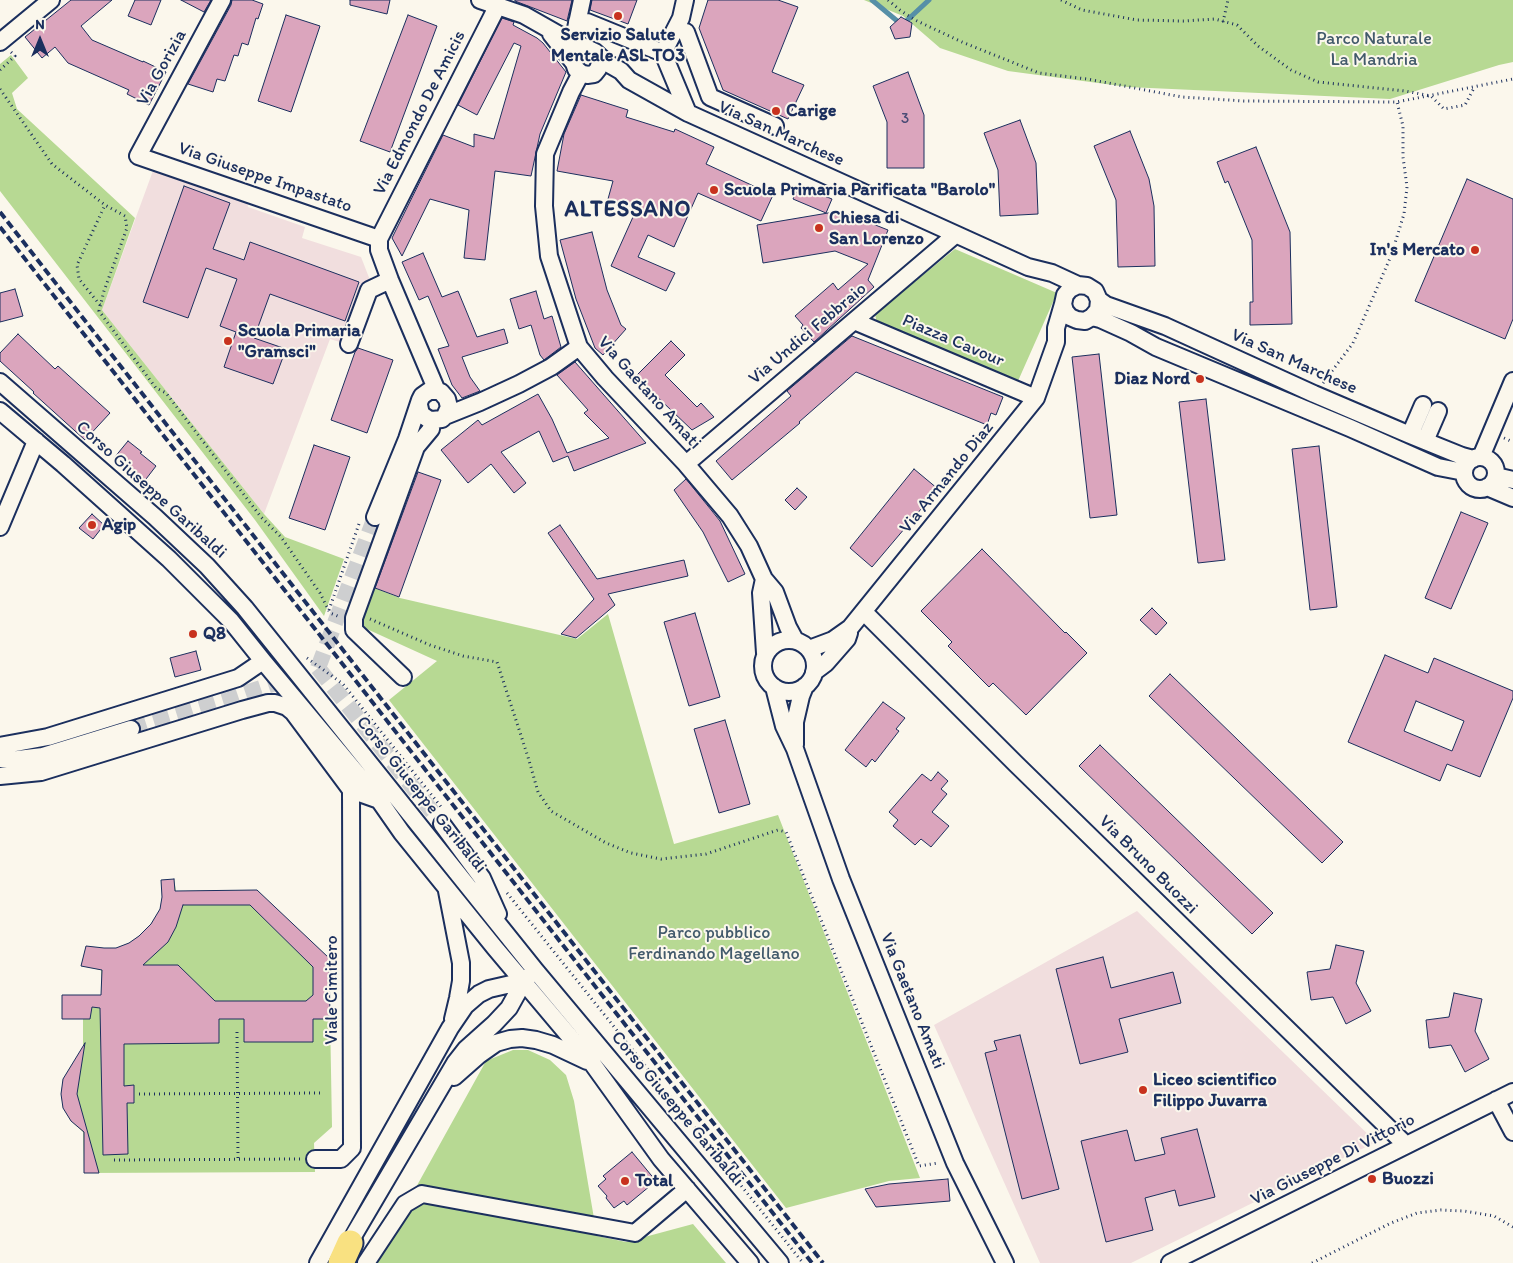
<!DOCTYPE html>
<style>
body{margin:0}
#map{position:relative;width:1513px;height:1263px;overflow:hidden;background:#fbf7ec;font-family:Itim,sans-serif}
canvas{display:block}
.north{position:absolute;left:15px;top:15px;width:50px;height:50px;-webkit-text-stroke:4px #fbf7ec;paint-order:stroke;rotate:0deg;font-size:14px;font-weight:700;line-height:20px;text-align:center;color:#1b2f5e}
.north::after{content:'';display:block;margin:auto;width:18px;height:22px;background:#1b2f5e;clip-path:polygon(50% 0,100% 100%,50% 72%,0 100%)}
</style>
<div id="map">
<canvas width="1513" height="1263"></canvas>
<div class="north">N</div>
</div>
<script>
const ctx = document.querySelector('canvas').getContext('2d');
ctx.lineJoin = 'round';
function paint(path, color) {
  ctx.fillStyle = color;
  ctx.fill(path, 'evenodd');
}
function shape(rows) {
  const path = new Path2D();
  for (const r of rows) {
    if (r.length === 3) {
      path.moveTo(r[0] + r[2], r[1]);
      path.arc(r[0], r[1], r[2], 0, 2 * Math.PI);
      continue;
    }
    path.moveTo(r[0], r[1]);
    for (let i = 2; i < r.length; i += 2) path.lineTo(r[i], r[i + 1]);
  }
  return path;
}
function trace(path, color, width, dash) {
  ctx.strokeStyle = color;
  ctx.lineWidth = width;
  ctx.lineCap = dash ? 'butt' : 'round';
  ctx.setLineDash(dash || []);
  ctx.stroke(path);
}
function write(font, color, halo, rows, align = 'center') {
  ctx.font = font + ' Itim,sans-serif';
  ctx.lineWidth = 4;
  ctx.setLineDash([]);
  ctx.textBaseline = 'middle';
  ctx.strokeStyle = halo;
  ctx.fillStyle = color;
  for (const [text, x, y, turn = 0] of rows) {
    ctx.save();
    ctx.translate(x, y);
    ctx.rotate((+turn || 0) * Math.PI / 180);
    ctx.textAlign = isNaN(turn) ? turn : align;
    if (halo) ctx.strokeText(text, 0, 0);
    ctx.fillText(text, 0, 0);
    ctx.restore();
  }
}
const built = shape([
 [154,168,247,200,248,207,305,227,302,238,361,257,370,280,343,343,330,339,264,514,102,310],
 [1137,911,1376,1142,1131,1263,1040,1263,934,1025]
]);
const green = shape([
 [864,0,1513,0,1513,62,1499,65,1390,99,1128,87,1008,71,940,48,903,16],
 [11,55,28,78,12,93,17,109,135,218,102,310,264,514,285,537,344,559,324,616,255,520,0,191,0,64],
 [955,249,1057,293,1018,381,878,329,875,314],
 [372,587,400,598,577,639,608,614,674,844,778,815,920,1178,889,1181,786,1208,389,700,437,661,358,625],
 [174,879,176,891,257,890,329,958,332,1127,314,1143,315,1172,84,1173,83,1132,71,1121,63,1108,61,1094,63,1079,72,1064,83,1056,83,1019,62,1019,62,995,90,995,90,999,101,999,101,970,81,966,86,946,104,948,116,948,129,943,139,936,151,924,160,909,162,897,161,880],
 [513,1050,528,1050,550,1060,566,1075,574,1101,597,1236,626,1242,693,1224,726,1263,374,1263,486,1061]
]);
const stream = shape([
 [872,0,902,25,929,0]
]);
const building = shape([
 [71,0,112,0,81,26,92,40,143,62,143,61,166,72,149,105,127,94,129,90,68,63,55,47,42,58,25,37,71,0],
 [135,0,161,0,151,25,128,16,135,0],
 [181,0,211,0,204,12,181,0],
 [232,0,252,0,263,4,258,19,256,18,248,45,242,43,238,56,234,55,225,81,217,79,213,92,188,84,231,5,232,0],
 [350,0,390,0,387,14,350,5,350,0],
 [515,0,572,0,567,21,515,1,515,0],
 [592,0,637,0,628,24,590,10,592,0],
 [708,0,778,0,798,7,772,72,804,85,788,119,723,90,699,28,708,0],
 [286,15,320,26,291,112,258,101,286,15],
 [408,15,437,26,390,152,360,141,408,15],
 [901,17,912,23,910,37,895,39,890,27,901,17],
 [502,18,514,22,513,25,537,38,543,43,566,72,540,134,531,176,495,171,485,260,464,258,469,210,430,199,402,256,392,238,443,135,474,147,474,134,494,139,521,46,514,43,477,115,458,105,502,18],
 [908,72,924,115,924,168,887,168,887,122,873,86,908,72],
 [581,95,628,110,626,117,674,132,675,129,714,147,706,164,773,195,761,221,698,193,674,247,648,235,638,257,675,273,666,291,611,266,637,208,608,199,613,181,557,171,564,134,581,95],
 [1020,120,1036,163,1038,214,1000,216,998,170,984,133,1020,120],
 [1130,131,1149,179,1154,206,1155,266,1118,267,1116,200,1094,146,1130,131],
 [1256,147,1290,232,1292,324,1250,325,1250,302,1253,302,1252,240,1228,181,1225,183,1217,162,1256,147],
 [1467,179,1513,199,1513,319,1505,339,1415,301,1467,179],
 [184,186,230,203,213,249,244,260,250,242,359,282,345,321,270,294,254,338,286,349,273,384,224,367,236,332,220,326,237,279,206,268,188,318,143,302,184,186],
 [799,186,832,199,826,213,793,199,799,186],
 [840,211,888,230,868,280,874,287,814,342,801,328,803,325,795,316,833,283,838,290,868,264,835,251,763,263,757,225,840,211],
 [592,232,607,290,621,325,626,329,603,355,595,348,576,299,560,240,592,232],
 [423,253,442,297,458,291,477,337,504,329,508,343,462,357,470,377,480,391,462,398,452,385,438,349,449,346,428,296,419,300,402,262,423,253],
 [15,289,23,316,0,322,0,293,15,289],
 [536,291,544,319,552,316,561,347,544,360,540,355,531,325,519,329,510,299,536,291],
 [18,334,55,369,58,366,110,413,85,440,33,393,34,392,0,361,0,353,18,334],
 [852,336,1003,397,996,415,991,413,987,425,856,372,799,422,800,423,732,480,716,461,791,396,787,391,852,336],
 [671,341,685,355,665,375,697,407,701,403,714,417,692,430,651,391,652,390,637,375,671,341],
 [358,348,393,360,367,433,331,420,355,352,358,348],
 [1099,354,1117,515,1090,518,1072,357,1099,354],
 [575,362,646,443,574,471,568,456,553,462,539,431,501,452,526,483,514,493,491,464,468,483,441,450,478,420,482,425,538,394,552,419,567,453,609,438,584,413,588,410,557,375,575,362],
 [1206,399,1225,560,1198,563,1179,402,1206,399],
 [128,441,142,452,140,453,156,466,143,483,114,458,128,441],
 [314,445,350,457,325,530,289,518,314,445],
 [1319,446,1337,607,1310,610,1292,449,1319,446],
 [914,469,938,489,872,567,850,548,914,469],
 [418,472,441,480,399,597,375,588,418,472],
 [686,479,712,511,720,521,745,574,728,582,703,532,674,490,686,479],
 [797,488,807,497,795,510,785,500,797,488],
 [1461,512,1488,523,1451,609,1425,598,1461,512],
 [92,514,104,525,93,539,79,528,92,514],
 [560,525,597,579,684,560,688,576,608,594,615,605,576,638,561,634,594,599,548,533,560,525],
 [982,549,1065,633,1066,632,1087,653,1026,715,993,683,989,687,948,646,952,642,921,611,982,549],
 [1152,608,1167,623,1156,635,1140,620,1152,608],
 [695,613,720,697,689,706,664,622,695,613],
 [196,651,201,670,175,677,170,658,196,651],
 [1385,655,1428,673,1434,658,1513,691,1513,698,1480,777,1447,764,1440,781,1348,742,1385,655],
 [1416,701,1464,721,1452,751,1404,731,1416,701],
 [1170,674,1343,842,1322,863,1149,696,1170,674],
 [883,702,905,718,896,729,899,731,875,762,872,759,866,767,845,750,883,702],
 [725,720,750,804,719,813,694,729,725,720],
 [1100,745,1273,913,1252,934,1079,766,1100,745],
 [938,772,948,781,941,789,947,794,932,812,949,826,931,847,921,839,915,845,893,826,898,820,889,812,922,774,931,781,938,772],
 [174,879,175,891,257,890,329,958,330,1019,313,1019,313,1042,244,1042,244,1019,219,1019,219,1043,124,1044,124,1086,134,1085,134,1103,127,1103,128,1154,103,1155,100,1008,92,1007,90,1019,62,1019,62,995,101,995,102,970,81,966,86,946,104,948,116,948,129,943,139,936,151,924,160,909,162,897,161,880,174,879],
 [183,905,250,905,313,967,313,995,306,1001,215,1001,178,965,143,965,168,942,176,927,183,905],
 [1336,945,1364,951,1356,983,1371,1011,1346,1024,1333,997,1311,1000,1307,972,1330,969,1336,945],
 [1103,957,1111,988,1173,972,1181,1003,1119,1019,1128,1052,1080,1064,1056,969,1103,957],
 [1454,993,1482,999,1475,1031,1489,1059,1465,1072,1451,1045,1429,1048,1426,1020,1449,1017,1454,993],
 [1020,1035,1059,1189,1022,1199,985,1053,997,1050,994,1041,1020,1035],
 [85,1043,77,1094,99,1173,84,1173,84,1132,71,1121,63,1108,61,1094,63,1079,85,1043],
 [1197,1129,1215,1197,1179,1206,1175,1190,1145,1198,1153,1230,1106,1242,1081,1141,1127,1130,1135,1161,1165,1154,1161,1138,1197,1129],
 [632,1152,656,1181,627,1205,624,1201,614,1208,606,1198,607,1196,598,1186,606,1179,603,1176,632,1152],
 [948,1179,950,1201,876,1207,865,1189,889,1184,948,1179]
]);
const minorTunnel = shape([
 [318,668,442,824],
 [318,668,375,517],
 [131,729,225,700,311,671]
]);
const path = shape([
 [888,0,900,10,915,20,962,42,1039,73,1087,79,1182,97,1244,101,1397,102,1513,79],
 [1061,0,1082,10,1137,20,1183,21,1215,19,1237,25,1258,46,1291,70,1318,82,1405,91,1431,96,1444,109,1465,105,1474,88],
 [1223,22,1228,0],
 [0,70,15,56,10,51],
 [0,89,52,164,105,205,125,216,127,228,104,291,99,311,156,388,166,393,261,517,281,537,320,593,330,613,340,617],
 [100,305,79,279,77,265,105,205],
 [1323,383,1353,343,1391,256,1404,214,1407,187,1403,157,1403,126,1397,102],
 [1504,438,1513,442],
 [329,610,360,521],
 [370,619,430,645,463,656,497,662,528,757,538,792,551,811,606,843,631,853,661,859,706,854,778,830,786,832,919,1166,938,1163],
 [307,658,343,684,442,808],
 [507,893,803,1263],
 [237,1032,238,1159],
 [139,1094,323,1093],
 [114,1160,302,1159],
 [1312,1263,1391,1223,1417,1213,1441,1210,1464,1211,1494,1216,1513,1227]
]);
const minor = shape([
 [222,0,138,156,379,239],
 [480,0,524,15,561,36,595,52,607,63,621,71,629,80,688,113,1028,267,1052,273,1078,285,1087,286,1095,291,1099,300,1098,310,1092,317,1085,321,1077,320,1070,317,1065,311,1063,304,1065,295,1070,289,1078,285],
 [577,22,587,22,663,53,688,113],
 [686,32,710,97,775,126],
 [575,33,582,0],
 [551,34,574,63,576,69,581,73,587,75,594,74,598,69,600,63,599,56],
 [0,42,51,0],
 [663,53,681,18,685,0],
 [581,73,571,92,545,154,544,206,549,256,579,347,605,378,686,464,730,516,749,546,764,579,775,592,788,627,795,640],
 [1099,300,1106,305,1165,326,1314,394,1410,435,1462,456,1473,459],
 [1092,317,1100,319,1131,333,1156,347,1350,428,1438,467,1464,472],
 [854,321,1036,398],
 [349,344,369,290,390,280],
 [0,382,155,517,207,566,245,608,535,970,780,1263],
 [437,391,390,280,379,250,379,239,498,5],
 [0,411,63,464,169,559,231,621,263,661,379,800,402,833,495,948,592,1063,661,1159,750,1263],
 [445,416,480,402,519,384,551,367,579,347],
 [1410,435,1423,405],
 [1425,441,1438,411],
 [1481,457,1513,381],
 [1480,473,16],
 [686,464,955,235],
 [1496,476,1513,480],
 [1487,487,1513,498],
 [375,517,407,439,420,400,422,396,429,391,437,391,441,392,447,399,449,407,445,416,442,419,432,420,428,419,421,414,419,405],
 [0,527,36,441],
 [764,579,761,593,765,653],
 [864,612,1016,764,1406,1145],
 [789,666,26],
 [809,649,833,640,850,628,1036,398,1056,342,1056,328,1063,304],
 [814,672,826,663,847,639,849,633],
 [403,677,354,630,354,618,416,447,431,429,432,420],
 [774,687,784,726,795,749,841,879,955,1163,1005,1263],
 [795,745,795,722,801,696,805,686],
 [0,746,48,737,238,678,263,661],
 [0,759,10,760,43,756,131,729],
 [0,776,41,772,242,710,268,703,275,703,287,707,293,712,351,790,379,800],
 [442,824,482,878,498,914],
 [447,891,461,963,461,981,458,998,453,1019],
 [454,1077,479,1055,496,1043,510,1039,522,1038,536,1040,553,1045,587,1061],
 [1496,1100,1513,1132],
 [315,1159,341,1159,352,1148,351,790],
 [345,1250,455,1063,466,1049,494,1024,509,1008,524,981,528,977],
 [318,1263,450,1028,465,1006,479,994,489,989,524,981],
 [366,1263,405,1204,422,1194,635,1233,687,1189],
 [1170,1263,1513,1092]
]);
const highway = shape([
 [341,1263,350,1243]
]);
const rail = shape([
 [0,212,823,1263],
 [0,227,812,1263]
]);
const markers = [
 [618,16,5,"#c8321e"],
 [776,111,5,"#c8321e"],
 [714,190,5,"#c8321e"],
 [819,228,5,"#c8321e"],
 [1475,250,5,"#c8321e"],
 [228,341,5,"#c8321e"],
 [1200,379,5,"#c8321e"],
 [92,525,5,"#c8321e"],
 [193,634,5,"#c8321e"],
 [1143,1090,5,"#c8321e"],
 [1372,1179,5,"#c8321e"],
 [625,1181,5,"#c8321e"]
];
const numberNames = [
 ["3",905,119]
];
const poiNames = [
 ["Servizio Salute",618,35,"center"],
 ["Mentale ASL TO3",618,56,"center"],
 ["Carige",786,111],
 ["Scuola Primaria Parificata \"Barolo\"",724,190],
 ["Chiesa di",829,218],
 ["San Lorenzo",829,239],
 ["In's Mercato",1465,250,"right"],
 ["Scuola Primaria",238,331],
 ["\"Gramsci\"",238,352],
 ["Diaz Nord",1190,379,"right"],
 ["Agip",102,525],
 ["Q8",203,634],
 ["Liceo scientifico",1153,1080],
 ["Filippo Juvarra",1153,1101],
 ["Buozzi",1382,1179],
 ["Total",635,1181]
];
const parkNames = [
 ["Parco Naturale",1374,39],
 ["La Mandria",1374,60],
 ["Parco pubblico",714,933],
 ["Ferdinando Magellano",714,954]
];
const streetNames = [
 ["Via Gorizia",162,68,-61],
 ["Via Edmondo De Amicis",420,113,-63],
 ["Via San Marchese",781,134,24],
 ["Via Giuseppe Impastato",265,178,19],
 ["Via Undici Febbraio",808,334,-40],
 ["Piazza Cavour",953,341,23],
 ["Via San Marchese",1294,362,24],
 ["Via Gaetano Amati",649,393,48],
 ["Via Armando Diaz",947,478,-51],
 ["Corso Giuseppe Garibaldi",151,490,42],
 ["Corso Giuseppe Garibaldi",421,795,51],
 ["Via Bruno Buozzi",1148,865,45],
 ["Viale Cimitero",332,990,-90],
 ["Via Gaetano Amati",912,1001,68],
 ["Corso Giuseppe Garibaldi",677,1109,50],
 ["Via Giuseppe Di Vittorio",1333,1160,-27]
];
const districtNames = [
 ["ALTESSANO",628,210]
];
paint(built, '#f1dede');
paint(green, '#b7d993');
trace(stream, '#568fa7', 5);
paint(building, '#dba5bd');
trace(building, '#1b2f5e', 1);
trace(minorTunnel, '#cecfd0', 16, [16, 8]);
trace(minor, '#1b2f5e', 20);
trace(highway, '#1b2f5e', 29);
trace(path, '#1b2f5e', 3, [1, 4]);
trace(minor, '#fbf7ec', 16);
trace(highway, '#f9e181', 25);
trace(rail, '#1b2f5e', 4, [8, 4]);
for (const [x, y, r, color] of markers) {
  const dot = new Path2D();
  dot.arc(x, y, r, 0, 2 * Math.PI);
  ctx.fillStyle = color;
  ctx.fill(dot);
  trace(dot, '#fbf7ec', 2);
}
write('15px', '#4b4c76', null, numberNames);
write('bold 18px', '#1b2f5e', '#fbf7ec', poiNames, 'left');
write('18px', '#425a6b', '#fbf7ec', parkNames);
write('18px', '#1b2f5e', '#fbf7ec', streetNames);
ctx.letterSpacing = '1px';
write('bold 22px', '#1b2f5e', '#fbf7ec', districtNames);
ctx.letterSpacing = '0px';
</script>
